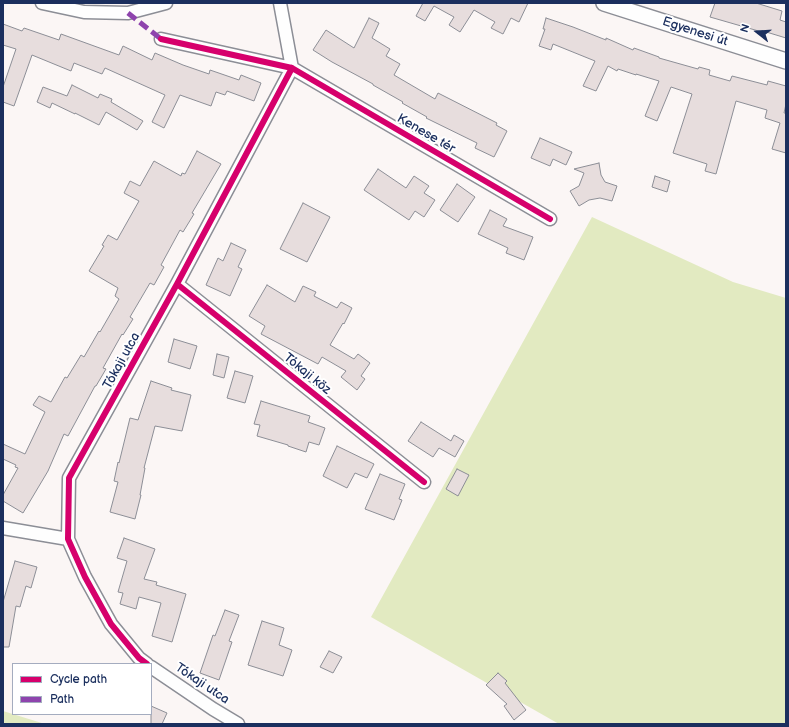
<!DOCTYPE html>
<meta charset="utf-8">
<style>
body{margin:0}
#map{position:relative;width:789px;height:727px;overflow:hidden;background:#fbf6f5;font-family:"Balsamiq Sans",sans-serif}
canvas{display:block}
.frame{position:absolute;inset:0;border:4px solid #1b2f5e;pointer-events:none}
.legend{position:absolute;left:12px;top:663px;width:140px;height:52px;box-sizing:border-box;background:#fff;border:1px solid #a4acbf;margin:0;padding:5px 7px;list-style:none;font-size:12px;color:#1b2f5e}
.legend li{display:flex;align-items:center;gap:8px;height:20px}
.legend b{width:20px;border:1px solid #a4acbf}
.north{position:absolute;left:737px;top:12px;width:40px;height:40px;-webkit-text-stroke:3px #fff;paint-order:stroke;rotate:287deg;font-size:11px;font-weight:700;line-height:16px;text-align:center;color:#1b2f5e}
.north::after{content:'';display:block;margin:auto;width:14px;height:18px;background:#1b2f5e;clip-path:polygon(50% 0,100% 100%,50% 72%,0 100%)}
</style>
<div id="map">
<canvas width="789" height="727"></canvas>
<div class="frame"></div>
<ul class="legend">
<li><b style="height:5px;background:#d6006c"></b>Cycle path</li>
<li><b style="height:5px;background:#8e44ad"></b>Path</li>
</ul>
<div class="north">N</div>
</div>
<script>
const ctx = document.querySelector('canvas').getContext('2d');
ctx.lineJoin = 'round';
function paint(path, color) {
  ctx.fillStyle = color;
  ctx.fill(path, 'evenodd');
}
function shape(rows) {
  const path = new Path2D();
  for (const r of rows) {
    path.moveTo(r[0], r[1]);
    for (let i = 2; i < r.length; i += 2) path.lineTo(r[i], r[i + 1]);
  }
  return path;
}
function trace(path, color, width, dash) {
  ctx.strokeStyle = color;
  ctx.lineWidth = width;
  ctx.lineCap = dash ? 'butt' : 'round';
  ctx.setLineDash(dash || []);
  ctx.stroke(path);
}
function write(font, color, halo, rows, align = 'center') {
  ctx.font = font + ' "Balsamiq Sans",sans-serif';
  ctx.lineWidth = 4;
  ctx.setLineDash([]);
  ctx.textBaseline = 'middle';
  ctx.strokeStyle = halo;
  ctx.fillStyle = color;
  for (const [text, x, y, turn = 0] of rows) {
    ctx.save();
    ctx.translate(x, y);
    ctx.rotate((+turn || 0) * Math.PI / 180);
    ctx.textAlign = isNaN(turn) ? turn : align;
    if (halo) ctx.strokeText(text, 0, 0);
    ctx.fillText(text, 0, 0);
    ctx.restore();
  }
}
const green = shape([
 [592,217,733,282,786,298,786,724,559,724,371,617],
 [3,711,45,724,3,724]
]);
const building = shape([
 [423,3,528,3,519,22,511,18,503,34,491,28,495,22,474,10,460,32,449,25,454,17,434,6,425,21,416,16,423,3],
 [715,3,756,3,782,11,780,20,786,22,786,38,763,31,762,32,710,17,715,3],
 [369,18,379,23,372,38,390,49,386,56,400,64,394,75,435,99,438,93,497,123,496,125,507,131,494,157,475,148,477,143,426,118,427,117,402,103,403,102,373,85,373,84,332,62,313,50,326,30,354,48,369,18],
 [546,18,573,27,606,40,606,38,633,50,634,48,659,57,659,58,698,69,699,67,710,70,709,75,730,81,732,76,767,85,768,81,786,86,786,104,784,113,786,113,786,153,772,149,780,123,765,118,767,110,736,101,716,174,705,171,707,164,673,153,692,94,671,87,657,121,645,116,659,81,636,74,636,75,618,69,617,71,608,66,596,91,583,86,595,61,553,44,551,50,539,46,545,29,543,29,546,18],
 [3,24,22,31,24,28,59,40,61,34,119,55,123,46,152,60,155,53,183,65,209,74,210,70,239,80,241,75,261,83,254,101,227,91,225,95,216,92,211,106,180,95,164,128,152,122,165,95,105,68,102,74,74,63,71,71,32,55,14,106,3,102,3,87,16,49,3,45,3,24],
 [72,85,98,98,100,94,112,99,111,102,143,121,137,130,106,112,99,125,75,113,75,114,52,103,50,108,37,102,43,87,67,96,72,85],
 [540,138,572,152,566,165,553,159,550,166,531,158,540,138],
 [197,151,221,164,192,213,194,214,183,232,180,230,161,265,164,267,154,285,150,283,130,317,133,319,123,335,122,334,103,368,106,369,96,386,95,386,68,436,64,434,48,471,23,513,3,501,3,495,18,468,15,467,16,465,3,459,3,444,25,454,45,412,33,405,39,396,51,402,65,377,67,378,81,355,84,357,99,331,100,332,119,299,115,296,118,288,89,271,104,246,102,245,108,235,117,240,139,201,124,193,130,181,140,186,154,161,181,176,182,173,185,174,197,151],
 [599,163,601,175,605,182,617,186,612,201,600,198,589,200,579,206,570,191,579,186,584,173,574,169,599,163],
 [378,169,406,188,414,176,429,186,424,193,435,200,424,217,415,211,409,220,364,190,378,169],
 [655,176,670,181,667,192,652,187,655,176],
 [457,184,475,197,458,222,440,210,457,184],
 [303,203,330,217,307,262,280,249,303,203],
 [490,210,507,219,503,226,533,237,524,260,506,253,508,248,478,234,490,210],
 [231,243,246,250,238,267,242,269,230,296,206,285,218,258,223,261,231,243],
 [267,285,295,302,303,286,316,292,314,296,337,308,341,302,352,308,344,324,343,323,330,345,354,359,358,354,370,363,361,376,365,379,357,390,341,377,346,371,322,357,318,364,261,334,265,326,249,316,267,285],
 [174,339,197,346,190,369,168,362,174,339],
 [217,354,229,357,224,378,213,375,217,354],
 [235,371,253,376,245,403,227,398,235,371],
 [151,381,172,388,171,390,191,395,182,431,155,426,144,468,145,468,140,495,141,495,135,519,110,512,118,482,114,481,118,462,119,463,130,418,138,420,151,381],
 [261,401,310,416,308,422,325,428,319,445,309,442,306,452,288,446,288,445,257,436,260,425,254,424,261,401],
 [421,422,451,441,454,435,464,441,455,457,439,448,433,457,408,441,421,422],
 [337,446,374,464,367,478,355,473,347,488,323,476,337,446],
 [457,469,469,475,458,496,446,489,457,469],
 [380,474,405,484,399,499,402,500,394,520,365,509,380,474],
 [124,538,155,549,144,579,157,582,156,585,186,594,172,642,152,636,161,603,139,597,136,609,120,604,123,593,118,592,127,561,117,558,124,538],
 [15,561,37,567,31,588,26,586,20,607,16,606,9,647,3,647,3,602,15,561],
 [225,610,239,615,229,641,232,642,219,680,200,673,213,635,215,636,225,610],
 [262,621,284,628,279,645,292,650,283,676,248,665,262,621],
 [329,651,342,657,333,673,320,667,329,651],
 [498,673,507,681,505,683,526,710,514,720,504,706,507,704,486,685,498,673],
 [151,706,167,713,162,724,151,724,151,706]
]);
const minor = shape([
 [42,3,84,12,128,13,166,3],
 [280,3,292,68],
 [161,39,292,68,550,219],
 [177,284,424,482],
 [3,528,68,539],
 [147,664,139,658,111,624,85,577,68,539,69,478,177,284,292,68],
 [151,667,213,709,238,724]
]);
const tertiary = shape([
 [604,3,786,61]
]);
const quiet = shape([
 [128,13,161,39]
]);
const cycleway = shape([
 [161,39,292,68,550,219],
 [177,284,424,482],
 [147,664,139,658,111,624,85,577,68,539,69,478,177,284,292,68]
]);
const streetNames = [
 ["Egyenesi út",695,32,18],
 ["Kenese tér",426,134,30],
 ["Tókaji utca",122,361,-61],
 ["Tókaji köz",307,374,39],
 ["Tókaji utca",202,684,34]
];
paint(green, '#e2eac1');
paint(building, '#e7dddd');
trace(building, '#8c8e96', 1);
trace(minor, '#8c8e96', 15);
trace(tertiary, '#8c8e96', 18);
trace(minor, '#fefefe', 12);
trace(tertiary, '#fefefe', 15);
trace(quiet, '#8e44ad', 5, [10, 5]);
trace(cycleway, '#d6006c', 6);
write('13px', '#1b2f5e', '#fff', streetNames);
</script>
